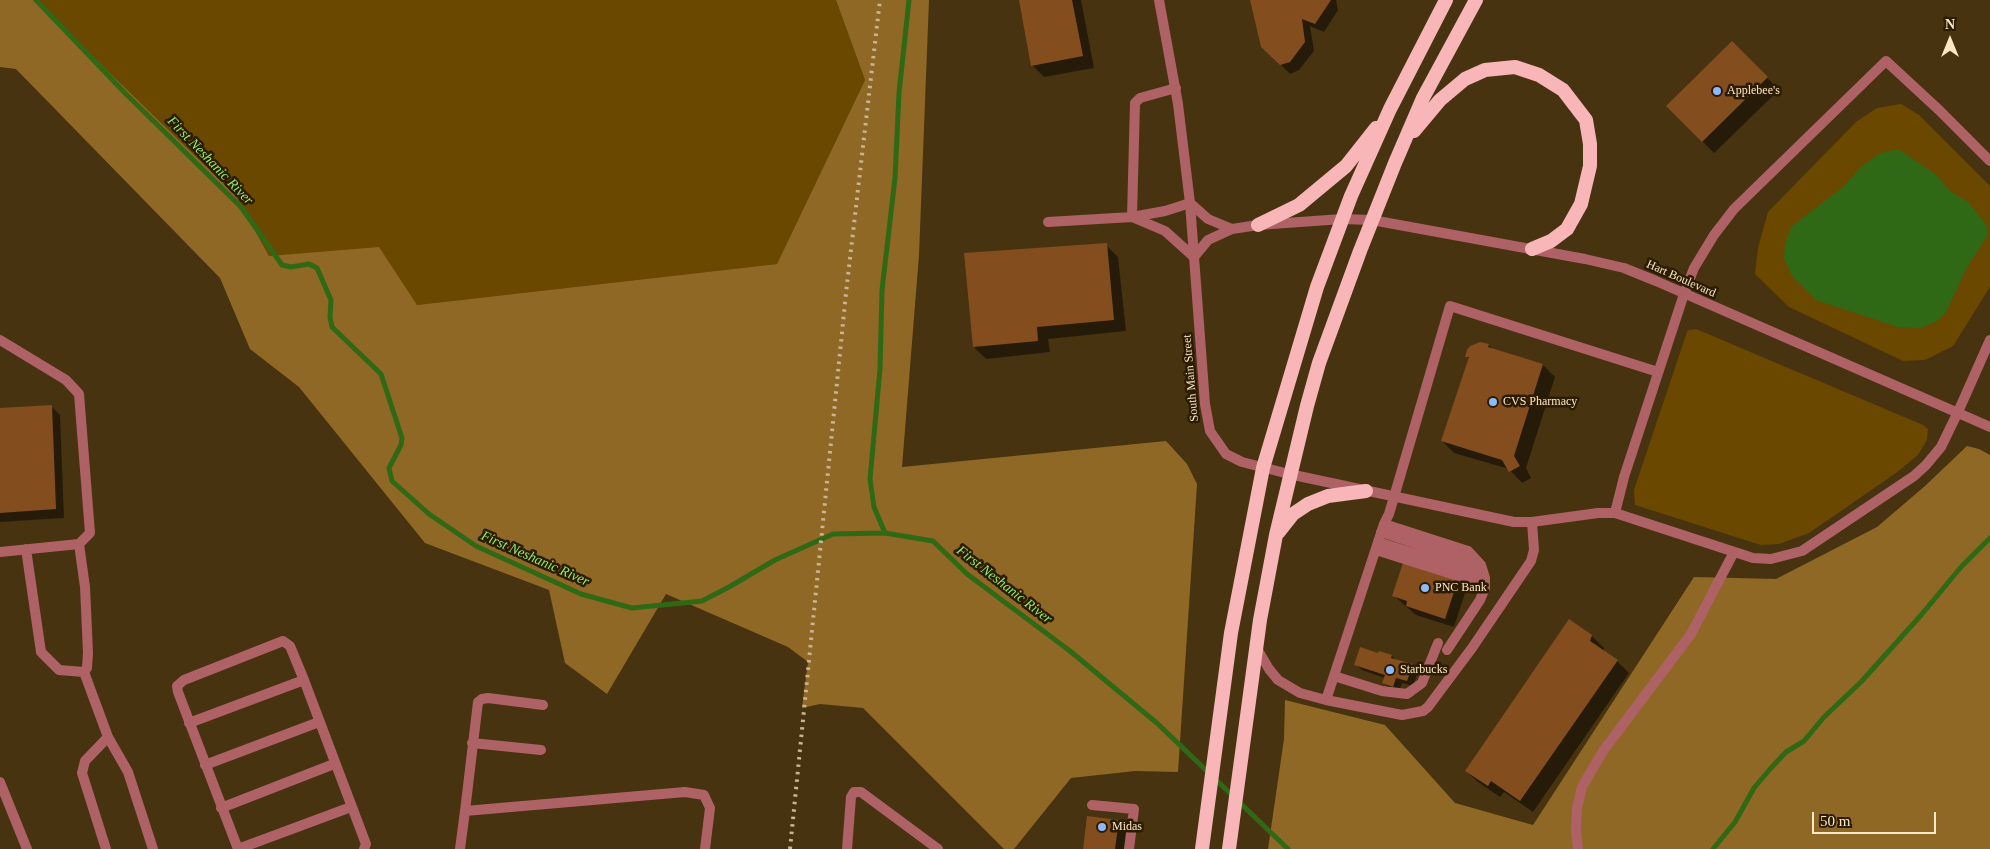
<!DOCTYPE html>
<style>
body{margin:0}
#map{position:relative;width:1990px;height:849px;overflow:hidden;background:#483311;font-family:Georgia,serif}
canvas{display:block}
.north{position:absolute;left:1925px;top:15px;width:50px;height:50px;-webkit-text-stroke:4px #2b1b01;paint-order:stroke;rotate:0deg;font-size:14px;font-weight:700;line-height:20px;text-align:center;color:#fce7c7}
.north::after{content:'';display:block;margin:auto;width:18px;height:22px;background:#fce7c7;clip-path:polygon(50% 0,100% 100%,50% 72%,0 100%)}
.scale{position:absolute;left:1812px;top:812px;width:124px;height:22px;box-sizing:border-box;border:2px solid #fce7c7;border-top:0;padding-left:6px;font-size:15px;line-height:18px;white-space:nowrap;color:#fce7c7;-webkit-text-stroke:4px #2b1b01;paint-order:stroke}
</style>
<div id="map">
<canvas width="1990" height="849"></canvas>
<div class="north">N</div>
<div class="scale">50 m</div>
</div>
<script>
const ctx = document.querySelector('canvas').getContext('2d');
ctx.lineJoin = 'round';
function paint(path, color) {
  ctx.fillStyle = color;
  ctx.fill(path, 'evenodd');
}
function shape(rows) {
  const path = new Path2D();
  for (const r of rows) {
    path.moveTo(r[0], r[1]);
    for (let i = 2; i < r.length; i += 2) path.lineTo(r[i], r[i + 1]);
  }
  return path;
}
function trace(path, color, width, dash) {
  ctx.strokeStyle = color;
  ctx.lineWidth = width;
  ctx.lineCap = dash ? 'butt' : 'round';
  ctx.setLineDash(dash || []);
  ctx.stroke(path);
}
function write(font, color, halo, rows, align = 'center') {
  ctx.font = font + ' Georgia,serif';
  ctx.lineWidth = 5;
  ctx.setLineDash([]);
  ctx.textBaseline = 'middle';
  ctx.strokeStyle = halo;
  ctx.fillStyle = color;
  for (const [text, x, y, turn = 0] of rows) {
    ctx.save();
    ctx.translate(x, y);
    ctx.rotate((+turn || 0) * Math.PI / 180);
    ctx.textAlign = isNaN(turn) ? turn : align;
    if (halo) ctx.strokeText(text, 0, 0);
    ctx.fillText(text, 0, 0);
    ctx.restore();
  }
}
const green = shape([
 [6,0,836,0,865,80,777,264,417,305,269,256],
 [1901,104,1919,115,1990,186,1990,287,1953,346,1925,360,1903,361,1789,307,1755,274,1758,248,1768,212,1856,122,1877,108],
 [1696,329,1923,425,1928,429,1927,440,1918,455,1896,473,1809,533,1779,544,1761,545,1635,505,1634,490,1687,332,1689,330]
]);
const forest = shape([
 [0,0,38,0,45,10,235,195,269,256,379,247,417,305,777,264,865,80,836,0,929,0,919,255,902,467,1166,441,1187,464,1197,484,1178,772,1135,771,1071,778,1014,849,1004,849,863,708,820,704,802,708,808,662,788,647,666,594,607,694,565,663,549,590,425,543,299,387,250,349,220,278,16,69,0,67],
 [1967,446,1979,449,1990,455,1990,849,1268,849,1284,739,1285,700,1385,725,1455,803,1533,825,1694,577,1776,579,1877,527,1925,486]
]);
const water = shape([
 [1898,149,1935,174,1950,191,1968,202,1988,227,1987,236,1966,269,1945,314,1935,322,1921,328,1898,327,1816,300,1792,276,1784,258,1785,244,1791,227,1844,186,1862,166,1881,153]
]);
const shadow = shape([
 [1020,0,1081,0,1094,68,1044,77,1032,65],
 [1251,0,1336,0,1338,10,1324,32,1310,26,1314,51,1299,70,1290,74,1262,46],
 [1732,42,1779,90,1714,153,1667,106],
 [1106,245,1118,257,1126,331,1048,339,1050,352,986,359,974,347],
 [1488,345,1493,349,1543,365,1555,377,1526,468,1531,478,1522,483,1509,469,1454,453,1442,441,1470,359,1467,356],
 [51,406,60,415,64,518,0,522,0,409],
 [1457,581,1466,590,1454,627,1416,615,1394,596],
 [1592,636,1604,648,1603,651,1617,661,1629,673,1533,812,1504,792,1500,797,1478,782,1466,771],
 [1379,655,1392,656,1396,660,1412,665,1418,671,1413,686,1402,683,1399,692,1390,689,1384,683,1385,678,1362,670,1356,665],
 [1118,821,1127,830,1125,849,1084,849]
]);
const stream = shape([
 [36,0,125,93,241,207,282,265,291,267,309,264,317,268,331,300,330,317,332,327,381,374,402,438,401,445,389,468,392,481,429,514,476,546,581,594,632,608,702,601,729,587,775,560,833,534,885,533,933,541,967,574,1070,651,1158,724,1288,849],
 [885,533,874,507,870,479,880,369,882,290,895,178,899,93,909,0],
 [1713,849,1735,822,1754,788,1771,768,1786,752,1804,741,1824,717,1861,682,1922,614,1961,567,1990,538]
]);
const building = shape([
 [1019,0,1072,0,1083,56,1031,66],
 [1250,0,1331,0,1315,24,1302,19,1305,42,1290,62,1280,65,1261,47],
 [1732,41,1768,77,1702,142,1666,106],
 [1107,243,1114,320,1037,327,1038,341,973,347,964,253],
 [1480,342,1489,344,1488,347,1543,364,1514,456,1520,466,1509,472,1502,460,1441,441,1469,357,1465,357,1467,350,1470,346],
 [52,405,56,509,0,513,0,408],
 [1412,543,1434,550,1458,580,1445,619,1406,606,1407,601,1392,596,1403,563,1406,563],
 [1569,619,1592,635,1590,641,1618,660,1520,801,1491,781,1488,786,1465,771],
 [1360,647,1378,653,1379,651,1392,655,1391,658,1413,664,1407,681,1396,678,1393,687,1382,683,1385,675,1354,665],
 [1087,816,1119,820,1115,849,1083,849]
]);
const service = shape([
 [1190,203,1165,211,1132,217,1165,231,1194,257],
 [1048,222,1132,217,1135,103,1140,98,1176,88],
 [0,340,66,380,79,394,90,533,79,544,0,552],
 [1289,474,1514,522,1532,522,1598,513,1615,513,1753,558,1771,559,1802,551,1914,476,1926,465,1941,447,1958,412],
 [1615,513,1624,477,1684,294,1694,268,1714,235,1734,209,1886,61,1939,110,1990,161],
 [1384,524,1468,551,1481,565,1485,578,1485,588,1480,600,1447,650],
 [1381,532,1478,564],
 [1378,542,1475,573,1485,578],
 [79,544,85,587,88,653,87,668,84,672,108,737,128,772,153,849],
 [26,549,41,652,59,670,84,672],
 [1376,550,1474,581,1485,588],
 [1256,647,1269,669,1278,680,1300,693,1326,700,1402,715,1423,711,1428,707,1472,648,1531,561,1534,550,1532,522],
 [1334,676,1382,691,1407,694,1422,683,1438,643],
 [1326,700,1384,524,1389,514,1450,306,1658,372],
 [189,723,304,680],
 [472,743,541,750],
 [205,765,319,722],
 [0,782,27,849],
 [1092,805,1134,809,1129,849],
 [221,808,334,764],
 [465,811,478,702,482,699,488,698,543,705],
 [106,849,82,773,85,761,108,737],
 [238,849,178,692,177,686,184,680,283,641,290,646,304,680,366,844,364,849],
 [238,849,351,807],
 [460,849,465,811,685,792,704,795,710,808,705,849],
 [847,849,851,797,854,792,861,792,938,849],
 [1578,849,1576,830,1577,808,1582,787,1603,751,1691,634,1734,552]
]);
const tertiary = shape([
 [1159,0,1178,104,1190,203,1205,404,1210,431,1226,454,1242,462,1289,474],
 [1190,203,1208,219,1232,229],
 [1194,257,1208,240,1232,229,1258,225,1342,219,1372,220,1585,259,1624,268,1656,281,1990,427],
 [1958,412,1990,340]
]);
const trunk = shape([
 [1414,131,1440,100,1465,79,1485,70,1515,67,1539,75,1563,90,1586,120,1590,144,1590,166,1581,204,1567,229,1551,241,1532,249],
 [1258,225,1299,205,1346,166,1376,128],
 [1278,533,1293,514,1308,504,1328,496,1366,491],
 [1202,849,1231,633,1263,468,1317,287,1351,196,1390,109,1446,0],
 [1229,849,1260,620,1276,535,1307,406,1319,363,1360,251,1395,163,1423,98,1476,0]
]);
const rail = shape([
 [790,849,846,293,880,0]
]);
const markers = [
 [1717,91,5,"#8cb9fc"],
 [1493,402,5,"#8cb9fc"],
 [1425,588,5,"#8cb9fc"],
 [1390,670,5,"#8cb9fc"],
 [1102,827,5,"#8cb9fc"]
];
const poiNames = [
 ["Applebee's",1727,91],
 ["CVS Pharmacy",1503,402],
 ["PNC Bank",1435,588],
 ["Starbucks",1400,670],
 ["Midas",1112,827]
];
const streetNames = [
 ["Hart Boulevard",1681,279,24],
 ["South Main Street",1191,378,-95]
];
const waterNames = [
 ["First Neshanic River",210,161,46],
 ["First Neshanic River",535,559,24],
 ["First Neshanic River",1004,585,38]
];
paint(green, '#6a4800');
paint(forest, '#8f6825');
paint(water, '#306915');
paint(shadow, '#0007');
trace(stream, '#306915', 5);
paint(building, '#834d1e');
trace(service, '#ae6265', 10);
trace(tertiary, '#ae6265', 10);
trace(trunk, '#f9b6b8', 14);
trace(rail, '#c9b493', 4, [2.5, 5]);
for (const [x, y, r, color] of markers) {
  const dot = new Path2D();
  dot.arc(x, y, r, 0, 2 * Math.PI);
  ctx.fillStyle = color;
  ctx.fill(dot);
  trace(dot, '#2b1b01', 2);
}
write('12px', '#fce7c7', '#2b1b01', poiNames, 'left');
write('12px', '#fce7c7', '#2b1b01', streetNames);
write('italic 14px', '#90ef6b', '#2b1b01', waterNames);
</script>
